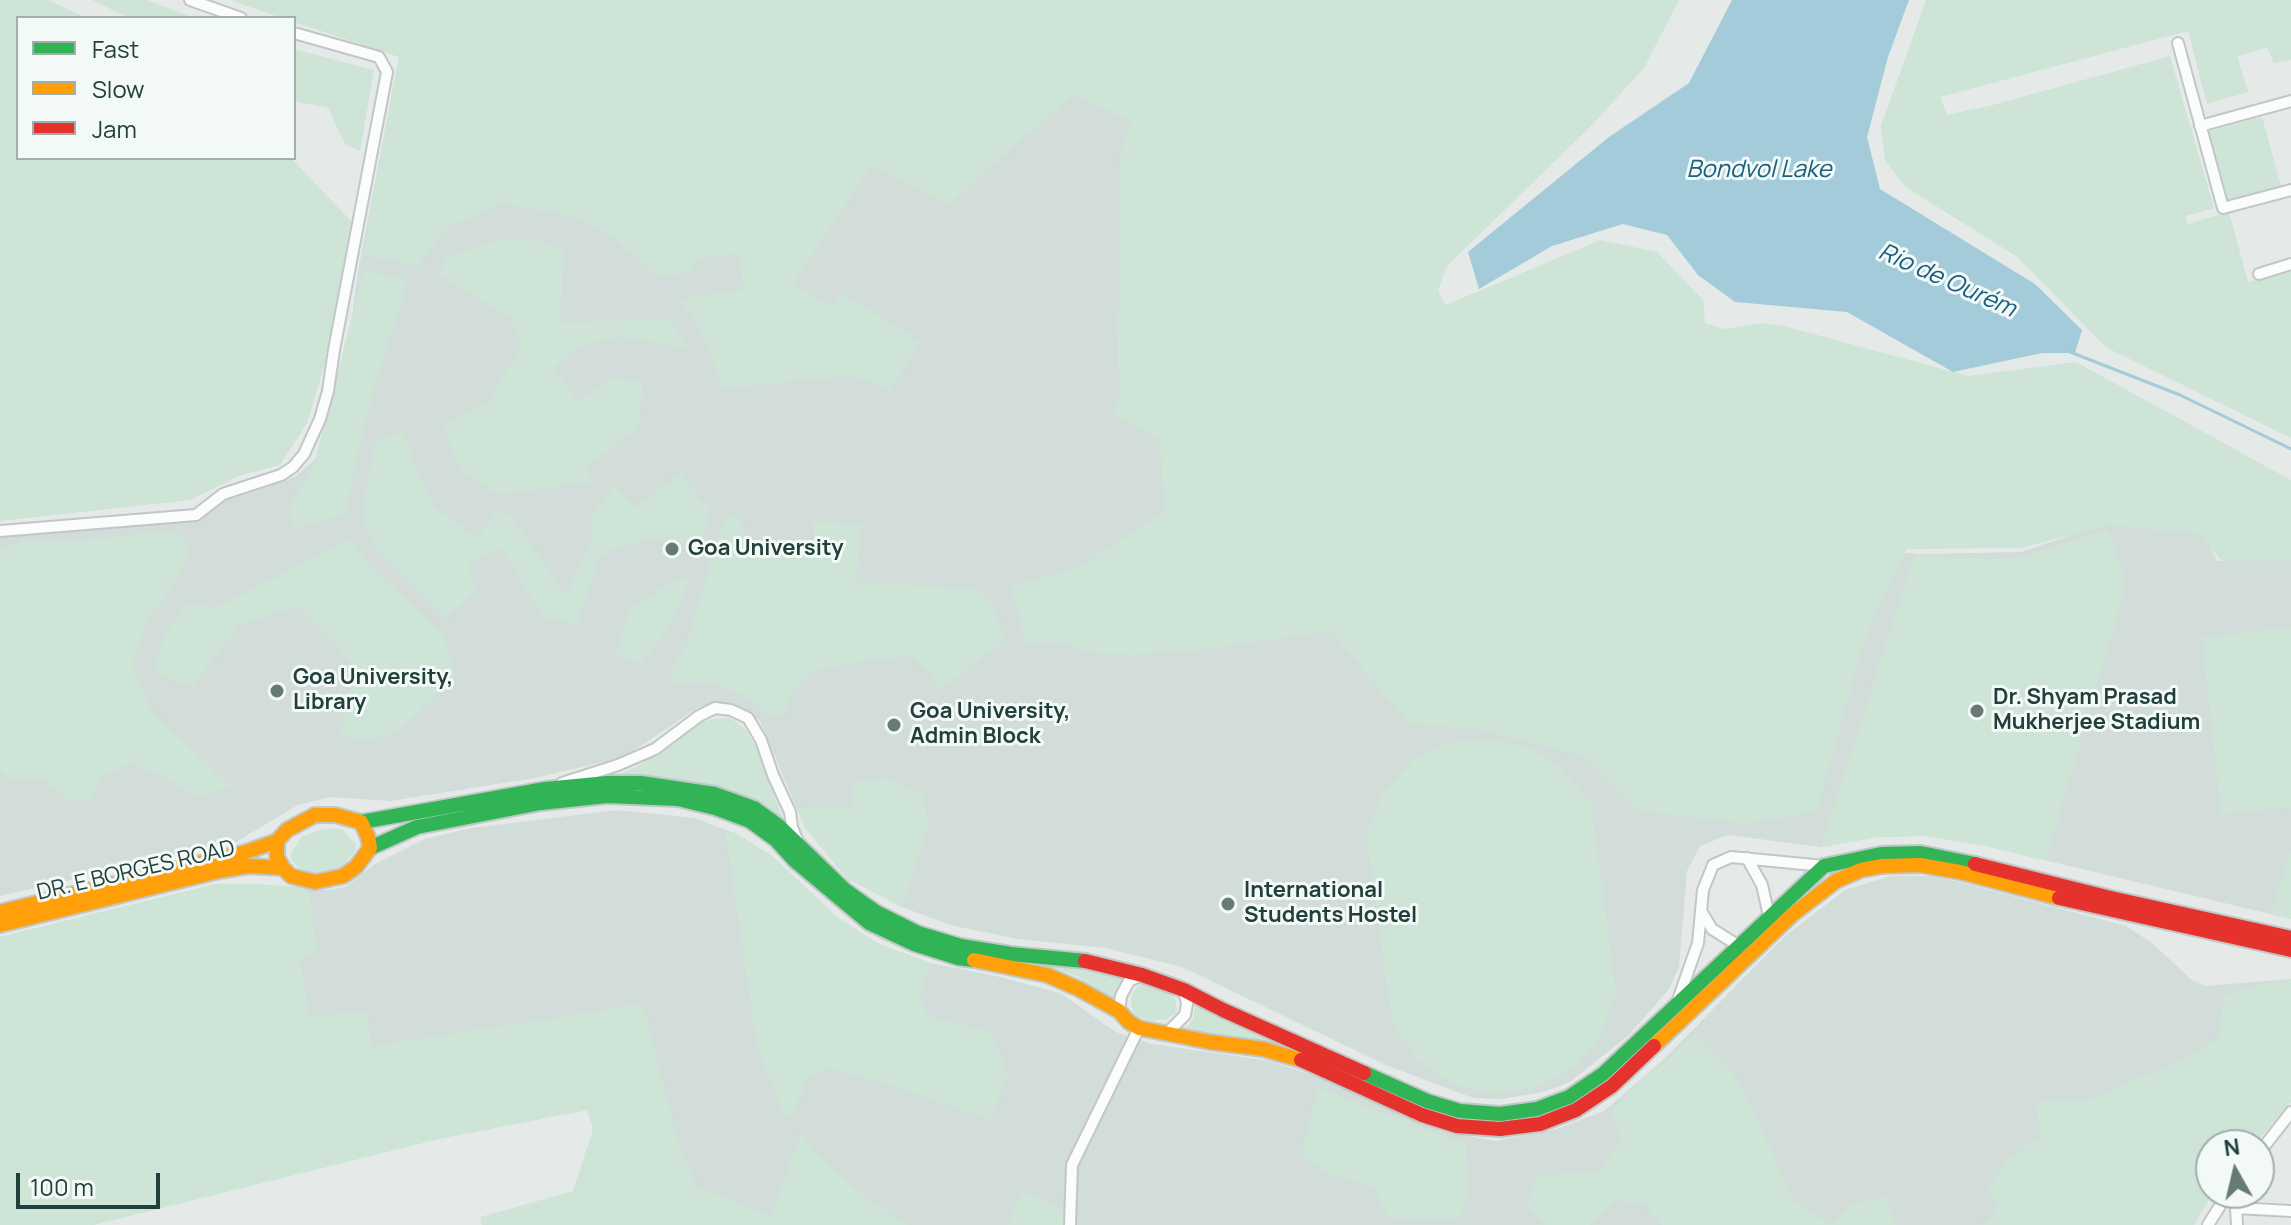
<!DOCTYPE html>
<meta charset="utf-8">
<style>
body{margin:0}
#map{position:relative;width:2291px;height:1225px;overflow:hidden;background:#e5eae9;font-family:Manrope,sans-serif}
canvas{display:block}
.legend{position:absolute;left:16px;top:16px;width:280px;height:144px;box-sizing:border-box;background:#f3f9f7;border:2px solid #9fafac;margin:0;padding:10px 14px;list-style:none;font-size:24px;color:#213f3b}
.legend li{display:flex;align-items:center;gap:16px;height:40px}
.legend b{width:40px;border:2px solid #9fafac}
.north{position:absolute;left:2195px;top:1129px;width:80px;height:80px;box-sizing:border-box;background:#f3f9f7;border:2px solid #9fafac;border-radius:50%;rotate:352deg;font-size:22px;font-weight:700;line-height:32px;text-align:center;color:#213f3b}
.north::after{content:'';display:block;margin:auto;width:28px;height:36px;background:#667b78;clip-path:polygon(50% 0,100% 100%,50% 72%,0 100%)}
.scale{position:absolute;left:16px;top:1173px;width:144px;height:36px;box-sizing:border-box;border:4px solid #213f3b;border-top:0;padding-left:10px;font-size:24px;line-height:28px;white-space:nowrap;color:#213f3b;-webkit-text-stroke:6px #f3f9f7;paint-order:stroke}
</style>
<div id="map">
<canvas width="2291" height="1225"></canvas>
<ul class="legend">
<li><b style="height:10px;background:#30b455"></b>Fast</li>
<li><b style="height:10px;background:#ff9f0a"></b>Slow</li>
<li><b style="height:10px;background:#e5322d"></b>Jam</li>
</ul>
<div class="north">N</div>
<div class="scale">100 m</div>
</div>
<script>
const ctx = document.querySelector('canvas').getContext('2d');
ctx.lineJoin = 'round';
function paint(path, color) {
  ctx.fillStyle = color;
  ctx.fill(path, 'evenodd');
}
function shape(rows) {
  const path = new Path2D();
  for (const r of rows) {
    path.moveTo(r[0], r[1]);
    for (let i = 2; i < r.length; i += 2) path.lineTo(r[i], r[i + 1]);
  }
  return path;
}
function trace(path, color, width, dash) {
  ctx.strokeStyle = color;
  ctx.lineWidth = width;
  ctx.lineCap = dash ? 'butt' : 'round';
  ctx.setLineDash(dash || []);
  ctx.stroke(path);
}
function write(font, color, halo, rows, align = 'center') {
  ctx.font = font + ' Manrope,sans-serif';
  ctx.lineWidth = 6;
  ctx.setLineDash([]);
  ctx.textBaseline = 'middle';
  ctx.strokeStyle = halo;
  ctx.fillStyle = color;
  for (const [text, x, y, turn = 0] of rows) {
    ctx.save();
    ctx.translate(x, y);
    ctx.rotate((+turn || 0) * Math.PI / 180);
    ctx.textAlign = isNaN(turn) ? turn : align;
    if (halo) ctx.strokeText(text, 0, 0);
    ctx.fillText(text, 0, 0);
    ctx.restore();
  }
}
const built = shape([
 [1459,0,1211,201,1754,540,1920,554,2022,552,2109,522,2203,530,2217,561,2291,558,2291,919,1986,846,1925,836,1879,837,1821,847,1728,835,1700,846,1687,871,1679,967,1669,989,1628,1036,1570,1082,1543,1092,1502,1099,1473,1098,1386,1065,1182,967,1105,948,1018,939,950,925,902,907,848,879,805,828,760,721,748,712,736,707,714,704,699,707,624,757,535,778,390,801,330,797,298,805,236,842,0,896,0,537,137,524,196,521,221,501,251,493,296,476,321,454,343,382,358,272,399,57],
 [617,810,694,818,737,834,772,856,838,918,877,943,920,961,996,976,1060,993,1116,1032,1152,1044,1270,1061,1315,1076,1451,1133,1495,1141,1554,1130,1604,1111,1662,1061,1785,936,1845,890,1890,876,1936,876,2126,926,2152,943,2193,981,2205,986,2291,979,2291,1098,2211,1145,2113,1225,715,1225,587,1110,438,1139,93,1225,0,1225,0,937,216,884,255,884,328,890,346,887,375,864,425,839,471,828]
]);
const green = shape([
 [0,0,48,0,87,18,18,18,18,158,291,158,353,223,328,354,307,423,280,465,238,476,191,500,0,521],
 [92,0,147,0,194,18,129,18],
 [230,0,1679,0,1644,68,1591,126,1446,267,1438,291,1446,305,1600,240,1657,252,1703,300,1705,323,1724,329,1761,323,1788,327,1968,376,2076,362,2291,480,2291,561,2222,561,2199,534,2108,525,2021,548,1907,549,1864,641,1817,811,1746,824,1639,811,1582,756,1474,728,1410,725,1330,631,1201,650,1135,655,1098,654,1057,642,1026,643,1010,587,1080,566,1164,512,1160,440,1113,415,1120,394,1118,361,1120,155,1131,121,1074,94,948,205,872,165,793,284,833,306,843,293,921,342,890,390,854,376,724,388,700,329,679,299,744,289,738,254,694,259,694,270,662,279,603,230,560,213,502,204,476,217,451,225,417,266,363,254,399,57,294,22,294,18,282,18],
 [1926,0,2291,0,2291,60,2274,63,2267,48,2237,56,2248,92,2207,104,2188,31,1940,97,1947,115,1993,105,2170,56,2214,208,2186,216,2188,224,2229,212,2248,282,2291,272,2291,438,2107,348,2016,256,1904,186,1885,160,1881,126],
 [294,49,374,70,360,151,345,144,328,108,294,101],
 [2262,117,2281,186,2226,201,2207,132],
 [501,239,540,241,563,251,561,322,670,320,689,349,622,337,580,346,554,368,578,401,612,377,643,382,638,428,585,469,594,481,500,495,462,472,442,424,487,402,521,346,510,318,439,275,448,256],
 [364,270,408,280,369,406,345,515,291,529,290,506,314,464],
 [403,432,415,467,435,508,478,538,494,513,510,514,566,595,593,536,592,514,615,485,636,507,682,472,701,501,712,507,702,543,653,538,612,550,599,558,577,624,543,617,501,549,469,564,475,592,446,619,373,546,362,517,375,441],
 [727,514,741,519,755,558,813,553,814,521,861,524,856,583,975,588,994,607,1006,640,953,680,938,689,927,670,910,656,880,659,812,671,792,693,783,715,770,716,745,696,713,682,675,683,670,672,687,643,713,553],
 [2109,529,2126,586,2046,861,1986,846,1925,836,1879,837,1821,847,1914,556,2017,559],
 [170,530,185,537,188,557,172,589,148,617,133,665,149,708,231,787,196,797,164,777,129,763,103,777,91,799,71,801,40,778,10,781,0,770,0,549,23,541,106,538],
 [351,539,369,565,443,633,456,676,398,732,370,740,340,736,355,668,327,636,298,606,240,625,193,686,156,674,155,666,163,638,185,603,216,608],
 [683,576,689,580,673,621,641,664,616,653,630,608],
 [2291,628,2291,807,2221,815,2202,637],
 [731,718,746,730,757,749,786,827,736,794,676,780,615,776,638,766,693,725,712,719],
 [1489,738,1529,747,1561,768,1591,802,1616,993,1601,1036,1574,1068,1536,1088,1494,1094,1452,1084,1417,1060,1392,1023,1366,832,1384,791,1412,761,1449,743],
 [886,778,923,794,929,825,902,907,848,879,805,828,797,808,851,807,854,783],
 [332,828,342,829,355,843,356,850,348,860,340,867,324,871,310,872,298,867,292,861,291,854,301,837,319,830],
 [725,829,737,834,772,856,838,918,877,943,931,963,919,997,928,1016,991,1032,1008,1075,991,1120,876,1081,828,1068,808,1078,790,1119,781,1108,757,1047],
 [2291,851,2291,919,2271,914],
 [216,884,255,884,309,888,317,954,300,957,309,1017,366,1012,372,1046,643,1004,680,1149,697,1186,770,1216,801,1133,817,1152,865,1198,910,1225,482,1225,480,1217,573,1191,593,1129,587,1110,438,1139,93,1225,0,1225,0,937],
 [1044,965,1089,971,1126,980,1114,995,1114,1003,1079,977],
 [2291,979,2291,1102,2254,1145,2211,1145,2211,1193,2213,1193,2194,1225,1982,1225,1998,1207,1987,1191,2005,1161,2040,1136,2037,1107,2047,1099,2085,1101,2184,1059,2217,1039,2224,996,2240,989],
 [1139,985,1151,985,1170,992,1175,999,1177,1012,1167,1019,1151,1021,1134,1014,1131,1005,1132,993],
 [1196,1000,1246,1025,1316,1061,1179,1031,1189,1025,1194,1016],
 [1695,1034,1729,1067,1753,1110,1794,1200,1830,1224,1853,1204,1887,1197,1895,1225,1662,1225,1643,1204,1614,1201,1590,1225,1545,1225,1527,1207,1536,1176,1602,1171,1620,1138,1612,1108],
 [1318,1088,1466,1144,1468,1199,1459,1219,1388,1218,1373,1187,1328,1174,1301,1154],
 [1022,1191,1067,1212,1065,1225,1008,1225]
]);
const water = shape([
 [1732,0,1909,0,1888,57,1867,137,1880,189,2035,284,2082,330,2075,353,2042,353,1953,372,1847,312,1735,302,1698,275,1667,235,1623,224,1552,246,1479,289,1468,252,1609,137,1689,83]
]);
const stream = shape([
 [2070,352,2180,395,2291,449]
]);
const street = shape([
 [190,0,241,18],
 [2178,43,2223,208,2291,190],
 [2200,126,2291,101],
 [2259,274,2291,264],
 [0,531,196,515,223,494,281,475,293,467,304,454,320,419,328,391,334,350,387,72,379,57,294,33],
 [562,783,618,765,655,749,699,716,715,708,731,710,748,718,761,740,773,775,790,812,792,827,798,842],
 [1747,858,1762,885,1769,916],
 [1703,914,1712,929,1739,946],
 [1678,1000,1698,943,1703,890,1713,865,1731,857,1824,866],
 [1119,1011,1121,996,1129,981,1141,975],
 [1171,1029,1185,1015,1187,1004,1184,990],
 [2259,1153,2291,1112],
 [1070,1225,1072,1165,1139,1028],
 [2208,1225,2228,1193],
 [2237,1225,2236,1208,2291,1211]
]);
const fast = shape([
 [361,822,545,789,607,783,641,783,715,794,754,808,780,827,845,890,876,912,918,933,961,946,1011,954,1085,961],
 [370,848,417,827,541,803,607,796,678,799,715,808,750,821,776,840,795,861,869,923,914,944,958,958,974,960],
 [1364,1073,1427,1101,1460,1111,1500,1114,1537,1109,1569,1097,1603,1074,1824,866,1881,854,1921,853,1975,864]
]);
const slow = shape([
 [315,815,335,815,361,822,368,837,370,848,356,867,343,876,315,882,291,876,283,868,277,857,277,841,287,830,315,815],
 [0,912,246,852,277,841],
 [0,925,219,871,249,866,283,868],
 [974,960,1047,975,1079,989,1119,1011,1129,1022,1139,1028,1210,1042,1263,1049,1301,1060],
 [1654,1046,1792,915,1836,881,1861,870,1882,866,1920,865,1960,872,2059,898]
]);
const jam = shape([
 [1975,864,2111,898,2291,938],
 [2059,898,2291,950],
 [1085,961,1142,975,1184,990,1223,1010,1364,1073],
 [1301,1060,1422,1115,1457,1126,1500,1129,1540,1124,1576,1110,1612,1086,1654,1046]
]);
const markers = [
 [672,549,8,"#667b78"],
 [277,691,8,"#667b78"],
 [1977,711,8,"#667b78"],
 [894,725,8,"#667b78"],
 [1228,904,8,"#667b78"]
];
const poiNames = [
 ["Goa University",688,549],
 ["Goa University,",293,678],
 ["Library",293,703],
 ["Dr. Shyam Prasad",1993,698],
 ["Mukherjee Stadium",1993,723],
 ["Goa University,",910,712],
 ["Admin Block",910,737],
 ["International",1244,891],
 ["Students Hostel",1244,916]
];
const streetNames = [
 ["DR. E BORGES ROAD",136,871,-13]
];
const waterNames = [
 ["Bondvol Lake",1759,170],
 ["Rio de Ourém",1947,281,24]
];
paint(built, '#d2dcd9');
paint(green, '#cde4d7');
paint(water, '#a4cbda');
trace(stream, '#a4cbda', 3);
trace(street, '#c2c7c6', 14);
trace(fast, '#c0c8c6', 18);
trace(slow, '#c0c8c6', 18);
trace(jam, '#c0c8c6', 18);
trace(street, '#fbfcfc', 10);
trace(fast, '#30b455', 14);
trace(slow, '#ff9f0a', 14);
trace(jam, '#e5322d', 14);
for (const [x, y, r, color] of markers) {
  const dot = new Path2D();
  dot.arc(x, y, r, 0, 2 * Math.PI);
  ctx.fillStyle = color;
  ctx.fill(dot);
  trace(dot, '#f3f9f7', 3);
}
write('bold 22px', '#213f3b', '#f3f9f7', poiNames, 'left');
write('22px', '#213f3b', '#f3f9f7', streetNames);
write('italic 24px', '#195f7e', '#f3f9f7', waterNames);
</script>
